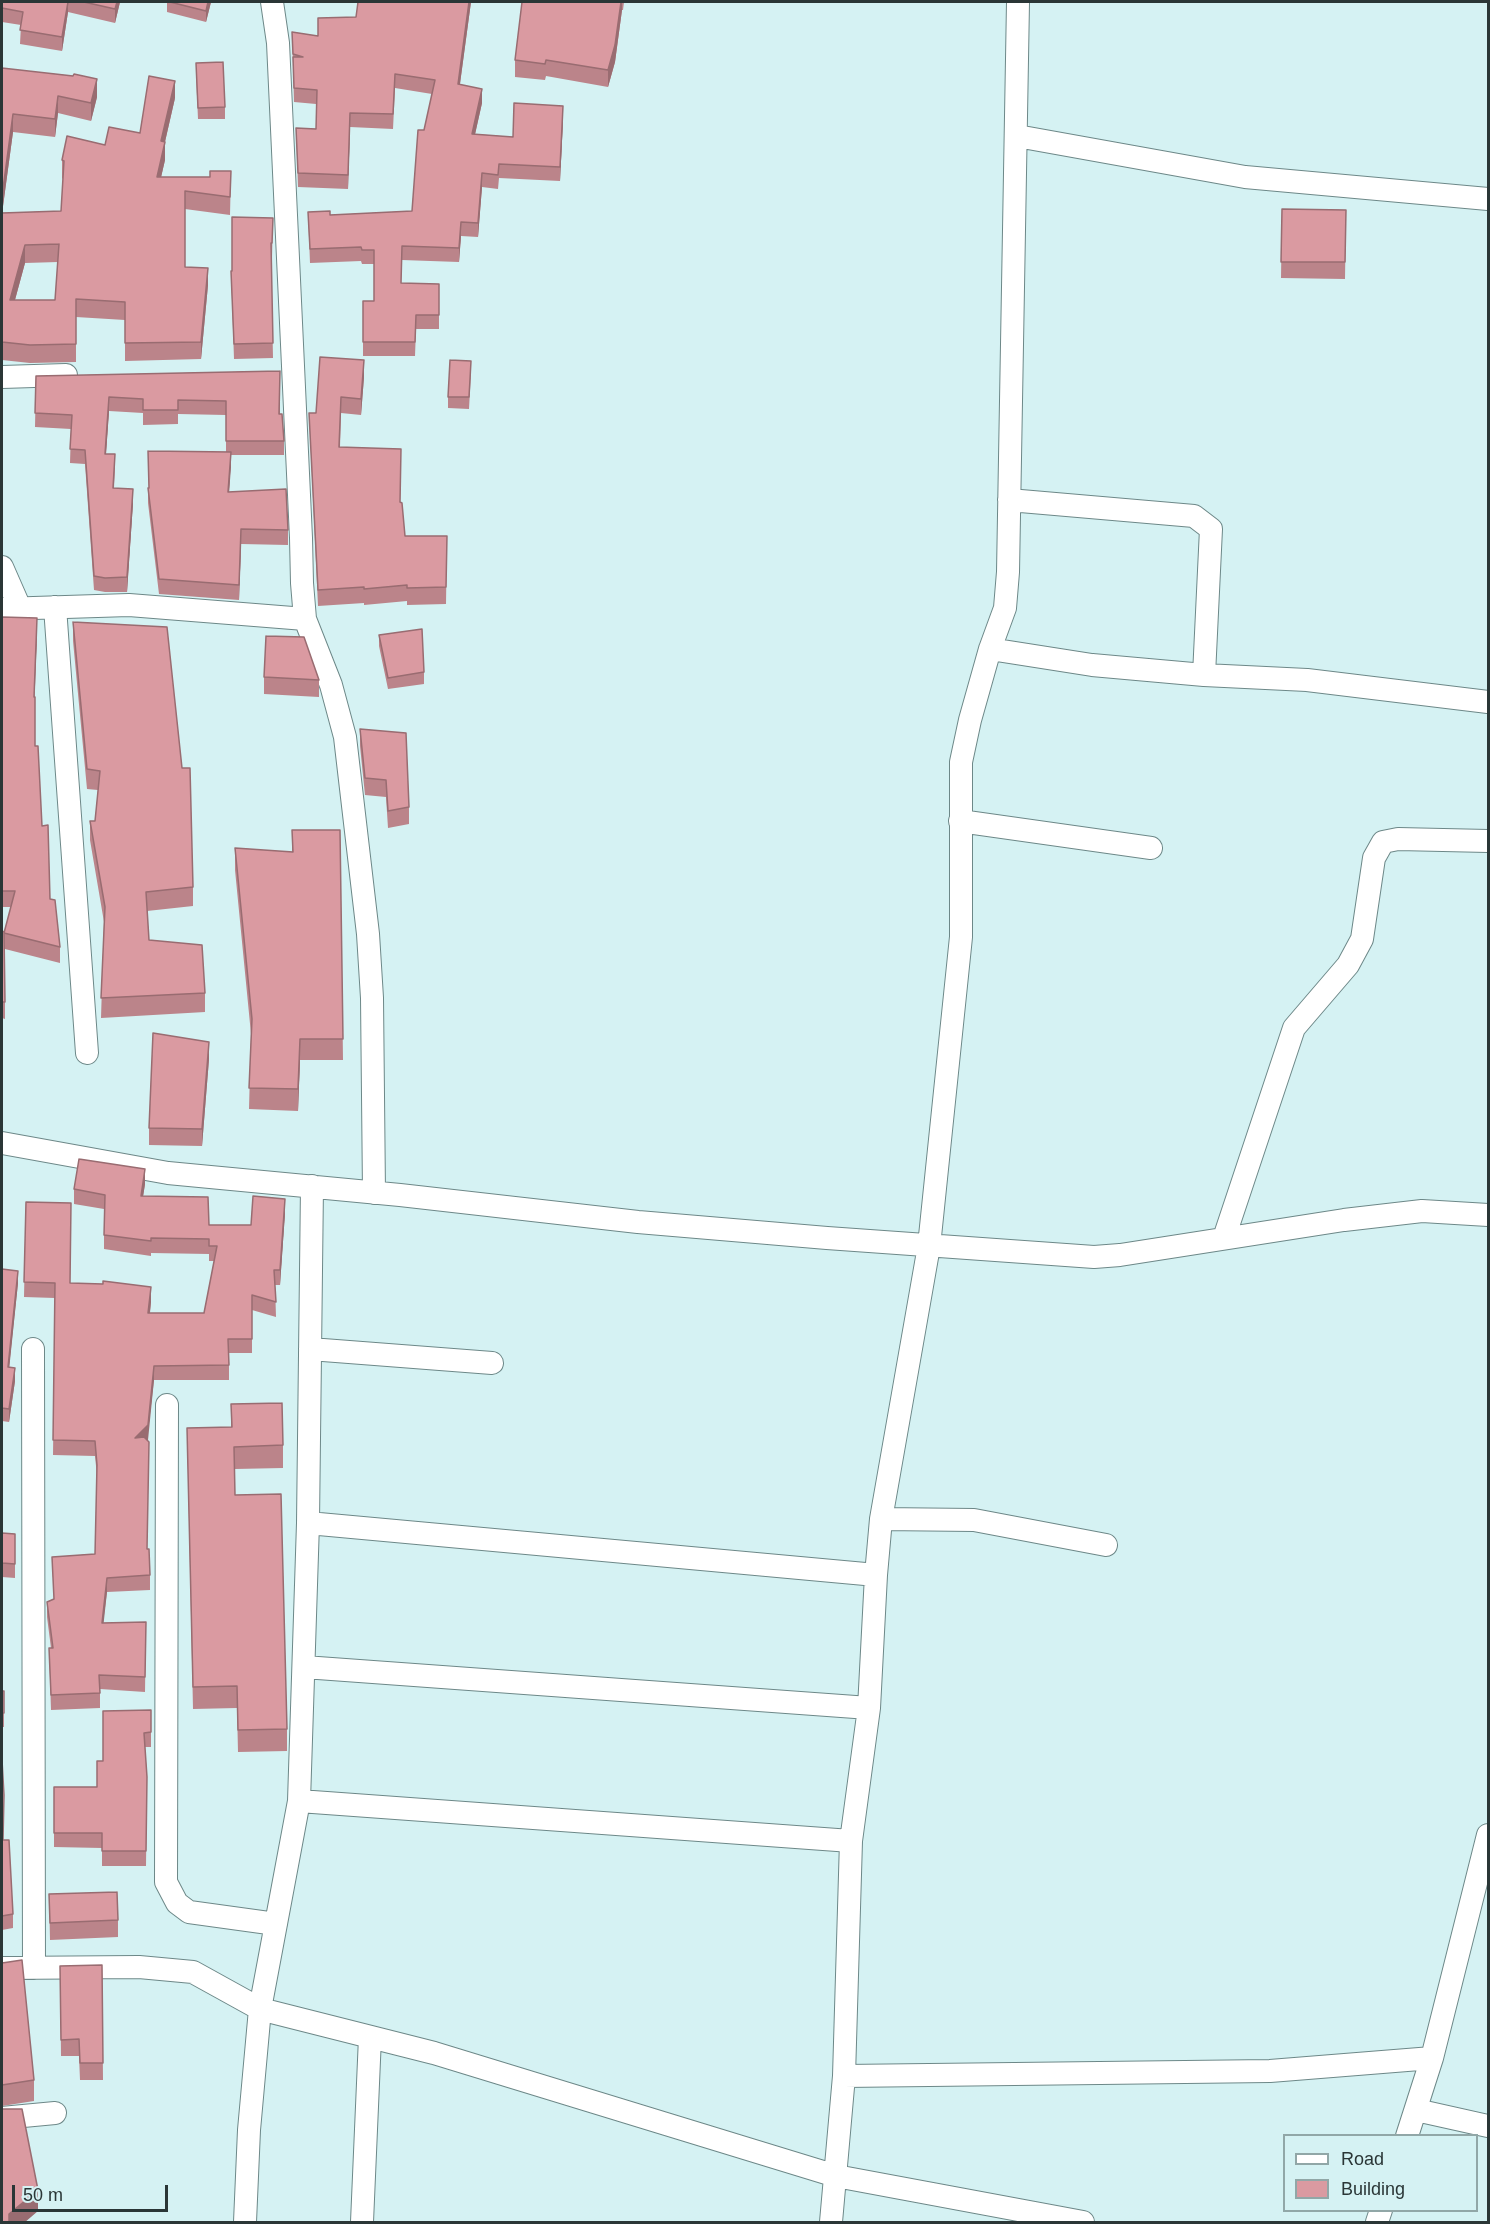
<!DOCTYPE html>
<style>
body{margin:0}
#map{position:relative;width:1490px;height:2224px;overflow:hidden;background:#d5f2f3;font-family:Helvetica,sans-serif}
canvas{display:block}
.frame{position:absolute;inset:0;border:3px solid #2a3636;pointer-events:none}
.legend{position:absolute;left:1283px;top:2134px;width:195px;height:78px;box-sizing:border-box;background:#d5f2f3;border:2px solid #91a7a7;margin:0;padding:8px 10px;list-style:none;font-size:18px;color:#2a3636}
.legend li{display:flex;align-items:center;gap:12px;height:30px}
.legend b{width:30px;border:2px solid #91a7a7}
.scale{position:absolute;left:12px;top:2185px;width:156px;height:27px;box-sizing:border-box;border:3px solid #2a3636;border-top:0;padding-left:8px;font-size:18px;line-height:21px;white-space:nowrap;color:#2a3636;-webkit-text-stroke:4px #d5f2f3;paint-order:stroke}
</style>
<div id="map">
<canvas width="1490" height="2224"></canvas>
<div class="frame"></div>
<ul class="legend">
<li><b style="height:8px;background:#fff"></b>Road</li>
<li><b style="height:16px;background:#da9aa1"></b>Building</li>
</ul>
<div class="scale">50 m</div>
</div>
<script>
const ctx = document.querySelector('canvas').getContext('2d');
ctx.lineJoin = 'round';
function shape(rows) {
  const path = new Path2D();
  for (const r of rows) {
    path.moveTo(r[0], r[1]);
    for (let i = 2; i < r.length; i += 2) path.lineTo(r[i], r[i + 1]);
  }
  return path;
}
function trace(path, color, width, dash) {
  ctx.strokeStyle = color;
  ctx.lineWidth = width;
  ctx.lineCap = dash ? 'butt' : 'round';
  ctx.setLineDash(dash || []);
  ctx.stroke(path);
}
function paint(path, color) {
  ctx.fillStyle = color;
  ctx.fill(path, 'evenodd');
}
const street = shape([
 [272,2,278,43,301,538,302,583,305,619,331,685,345,737,368,934,372,998,374,1193],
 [1017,136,1245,177,1488,199],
 [2,377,66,375],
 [1009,500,1194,516,1211,529,1204,675],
 [2,567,20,608],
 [55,607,87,1053],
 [2,609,129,605,305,619],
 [990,649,1092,665,1204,675,1307,680,1488,702],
 [960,821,1151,848],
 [2,1143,168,1173,400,1195,638,1222,827,1238,1094,1257,1120,1255,1344,1220,1422,1211,1488,1215],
 [1224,1238,1294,1028,1348,965,1362,939,1374,858,1383,842,1398,839,1488,841],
 [33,1349,34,1968],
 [310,1349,492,1363],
 [167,1405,166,1882,177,1903,189,1912,276,1924],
 [881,1519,974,1520,1106,1545],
 [308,1523,876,1575],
 [304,1667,869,1708],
 [299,1801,851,1841],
 [2,1968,139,1967,193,1972,260,2009,434,2053,836,2176,1083,2222],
 [844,2076,1270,2071,1432,2058],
 [1416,2110,1488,2126],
 [2,2118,55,2113],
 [1407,2136,1432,2058,1488,1835],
 [245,2222,249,2130,260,2009,299,1801,308,1523,312,1186],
 [362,2222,370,2037],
 [831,2222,844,2076,851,1841,869,1708,876,1575,881,1519,929,1246,961,937,961,762,970,720,990,649,1005,608,1008,572,1018,2],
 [1377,2222,1381,2210]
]);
const wall = shape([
 [2,2,120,2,115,23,68,12,62,51,20,44,21,25,2,22],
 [167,2,211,2,206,22,167,12],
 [358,2,471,2,460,84,482,103,475,134,513,137,563,120,560,181,499,178,498,189,482,187,478,237,461,236,459,262,402,260,401,283,439,284,439,329,416,329,415,356,363,356,363,301,374,301,374,264,362,264,361,261,310,263,308,212,330,215,412,211,424,130,432,94,395,88,393,129,350,127,348,189,298,187,296,128,316,129,316,104,294,102,292,32,318,36,356,17],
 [540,2,624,2,623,10,622,10,615,62,608,87,546,76,545,80,515,77,515,60],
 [2,68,97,97,91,121,58,113,55,137,13,132,2,213,61,211,63,179,62,178,62,160,140,133,175,98,165,142,165,160,161,177,210,177,231,171,230,215,185,209,185,267,208,285,201,359,125,361,125,320,76,317,76,362,30,363,2,360],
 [58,262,55,300,15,300,25,263],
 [196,74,225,107,225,119,198,119],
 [1282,209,1346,210,1345,279,1281,278],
 [273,218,272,258,271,258,273,358,234,359,231,271,232,271],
 [280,371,280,414,284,441,284,455,231,455,229,492,288,530,288,545,241,544,239,600,159,594,148,503,148,488,149,488,148,451,226,452,226,415,178,414,178,424,143,425,143,413,109,411,106,454,115,468,114,488,133,503,127,592,105,592,94,590,85,464,70,463,71,429,35,427,36,376],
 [471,372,469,409,448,408,448,397],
 [364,377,361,415,341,413,340,447,401,465,400,502,405,536,447,536,446,604,407,605,407,601,364,605,364,603,318,606,309,413,316,413],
 [2,617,37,634,34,697,35,746,42,826,50,899,60,947,60,963,5,949,5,1019,2,1018,2,931,4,932,11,907,2,907],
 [73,622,193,887,193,906,147,911,149,940,205,993,205,1012,101,1018,104,922,90,840,90,821,95,821,98,790,87,789,73,641],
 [379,635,424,672,424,684,388,689,379,646],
 [264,677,319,680,319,697,264,694],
 [360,729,409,807,409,824,388,828,386,797,365,795,360,746],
 [292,830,340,830,343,1060,300,1060,298,1111,249,1109,251,1034,235,870,235,848,292,852],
 [209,1059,202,1146,149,1145,149,1128],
 [145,1184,143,1196,209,1225,251,1225,285,1213,280,1285,275,1285,276,1317,252,1310,252,1353,229,1353,229,1380,154,1380,147,1440,147,1549,150,1575,150,1590,107,1592,103,1623,146,1622,145,1692,100,1689,100,1708,51,1710,49,1648,51,1648,47,1617,47,1602,54,1599,52,1557,95,1554,97,1476,95,1456,53,1455,55,1298,24,1297,26,1202,70,1283,151,1302,150,1313,204,1313,214,1261,209,1261,209,1254,151,1253,151,1256,104,1249,104,1209,74,1204,74,1189],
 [2,1269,18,1283,9,1367,15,1381,9,1422,2,1421],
 [231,1404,283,1445,283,1468,235,1469,235,1495,287,1729,287,1751,238,1752,237,1708,193,1709,187,1428,231,1427],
 [2,1533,15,1534,15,1578,2,1577],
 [2,1691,4,1691,4,1727,2,1727],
 [151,1710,151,1747,145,1747,147,1777,146,1866,102,1866,102,1848,54,1847,54,1787,97,1787,103,1761],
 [2,1760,3,1840,13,1914,13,1928,2,1930],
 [49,1894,118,1920,118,1937,50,1940],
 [2,1963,34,2080,34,2101,2,2106],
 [102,1965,103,2080,80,2080,79,2056,61,2056,60,1966]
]);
const shadedWall = shape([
 [68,2,68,12,62,51,62,37],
 [117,2,120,2,115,23,115,9],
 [208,2,211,2,206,22,206,11],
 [469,2,471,2,458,98,458,84],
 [621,2,622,2,622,10,615,62,608,87,608,70],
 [97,79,97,97,91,121,91,103],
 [175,81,175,98,161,159,161,141],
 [482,89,482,103,472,148,472,134],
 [58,96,58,113,55,137,55,119],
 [563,106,563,120,560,181,560,167],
 [350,113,350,127,348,189,348,175],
 [13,114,13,132,2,214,2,196],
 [165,142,165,160,157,195,157,177],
 [482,173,482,187,478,237,478,223],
 [461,222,461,236,459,262,459,248],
 [25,245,25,263,10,318,10,300],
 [208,268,208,285,201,359,201,342],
 [364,360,364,377,361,415,361,399],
 [109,397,109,411,105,468,105,454],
 [231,452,231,467,228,507,228,492],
 [133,489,133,503,127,592,127,577],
 [241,529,241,544,239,600,239,585],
 [37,618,37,634,34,713,34,697],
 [300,1039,300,1060,298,1111,298,1089],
 [209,1042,209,1059,202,1146,202,1129],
 [145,1169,145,1184,141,1210,141,1196],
 [285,1199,285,1213,280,1285,280,1270],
 [18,1271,18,1283,8,1380,8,1367],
 [151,1287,151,1302,148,1328,148,1313],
 [154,1366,154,1380,148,1440,135,1452,135,1438],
 [15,1368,15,1381,9,1422,9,1409],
 [107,1578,107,1592,102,1638,102,1623],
 [38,2190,38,2211,24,2223,9,2223,9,2214]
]);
const building = shape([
 [2,2,68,2,62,37,20,30,23,12,2,8,2,2],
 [84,2,117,2,115,9,84,2],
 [170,2,208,2,206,11,170,2],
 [358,2,469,2,458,84,482,89,472,134,513,137,514,103,563,106,560,167,499,164,498,175,482,173,478,223,461,222,459,248,402,246,401,283,439,284,439,315,416,315,415,342,363,342,363,301,374,301,374,250,362,250,361,247,310,249,308,212,330,211,330,215,412,211,418,130,424,130,435,80,395,74,393,114,350,113,348,175,298,173,296,128,316,129,317,90,294,88,293,57,303,57,293,54,292,32,318,36,318,18,356,17,358,2],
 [522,2,621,2,615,45,608,70,546,60,545,64,515,60,522,2],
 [223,62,225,107,198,108,196,63,223,62],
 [2,68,73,76,74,74,97,79,91,103,58,96,55,119,13,114,2,196,2,68],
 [149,76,175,81,161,141,165,142,157,177,210,177,210,171,231,171,230,197,185,191,185,267,208,268,201,342,125,343,125,302,76,299,76,344,30,345,2,342,2,213,61,211,64,161,62,160,67,136,105,145,109,127,140,133,149,76],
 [59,244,55,300,10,300,25,245,59,244],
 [1282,209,1346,210,1345,262,1281,262,1282,209],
 [232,217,273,218,272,243,271,243,273,343,234,344,231,271,232,271,232,217],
 [320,357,364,360,361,399,341,397,339,447,401,449,400,502,402,503,405,536,447,536,446,587,407,588,407,585,364,589,364,587,318,590,309,413,316,413,320,357],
 [450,360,471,361,469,397,448,397,450,360],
 [280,371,279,414,282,414,284,441,226,441,226,401,178,400,178,410,143,410,143,399,109,397,105,454,115,454,113,488,133,489,127,577,105,578,94,576,85,450,70,449,72,415,35,413,36,376,280,371],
 [148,451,231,452,228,492,286,489,288,530,241,529,239,585,159,579,148,488,149,488,148,451],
 [2,617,37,618,34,697,35,697,35,746,38,746,42,826,48,825,50,899,55,900,60,947,4,933,15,891,2,891,2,617],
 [73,622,167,627,182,768,190,768,193,887,146,892,149,940,202,945,205,993,101,998,105,907,90,821,95,821,100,771,87,769,73,622],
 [422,629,424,672,388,678,379,635,422,629],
 [266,636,304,637,319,680,264,677,266,636],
 [360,729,406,733,409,807,388,811,386,780,365,778,360,729],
 [292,830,340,830,343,1039,300,1039,298,1089,249,1088,252,1019,235,848,293,852,292,830],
 [2,931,4,932,5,1002,2,1002,2,931],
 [153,1033,209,1042,202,1129,149,1128,153,1033],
 [79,1159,145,1169,141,1196,208,1197,209,1225,251,1225,253,1196,285,1199,280,1270,274,1270,276,1302,252,1295,252,1339,228,1339,229,1365,154,1366,148,1425,135,1438,144,1437,149,1442,147,1549,149,1549,150,1575,107,1578,102,1623,146,1622,145,1677,99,1675,100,1693,51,1695,49,1648,53,1648,47,1602,54,1599,52,1557,95,1554,97,1465,95,1441,53,1440,55,1283,24,1282,26,1202,71,1203,70,1283,103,1284,103,1281,151,1287,148,1313,204,1313,217,1246,209,1246,209,1239,151,1238,151,1241,104,1235,105,1195,74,1189,79,1159],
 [2,1269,18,1271,8,1367,15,1368,9,1409,2,1408,2,1269],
 [282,1403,283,1445,234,1447,235,1495,281,1494,287,1729,238,1730,237,1686,193,1687,187,1428,232,1427,231,1404,282,1403],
 [2,1533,15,1534,15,1564,2,1563,2,1533],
 [2,1691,4,1691,4,1713,2,1713,2,1691],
 [151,1710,151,1732,144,1733,147,1777,146,1851,102,1851,102,1833,54,1833,54,1787,97,1787,97,1761,103,1761,103,1711,151,1710],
 [2,1760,4,1795,3,1840,9,1840,13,1914,2,1916,2,1760],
 [117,1892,118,1920,50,1923,49,1894,117,1892],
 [22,1960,34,2080,2,2085,2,1963,22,1960],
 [102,1965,103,2063,80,2063,79,2039,61,2040,60,1966,102,1965],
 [2,2109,22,2109,38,2190,9,2214,9,2223,2,2223,2,2109]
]);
trace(street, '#6d8888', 24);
trace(street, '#fff', 22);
paint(wall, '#bb848a');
paint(shadedWall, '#996c71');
paint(building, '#da9aa1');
trace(building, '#996c71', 1.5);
</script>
